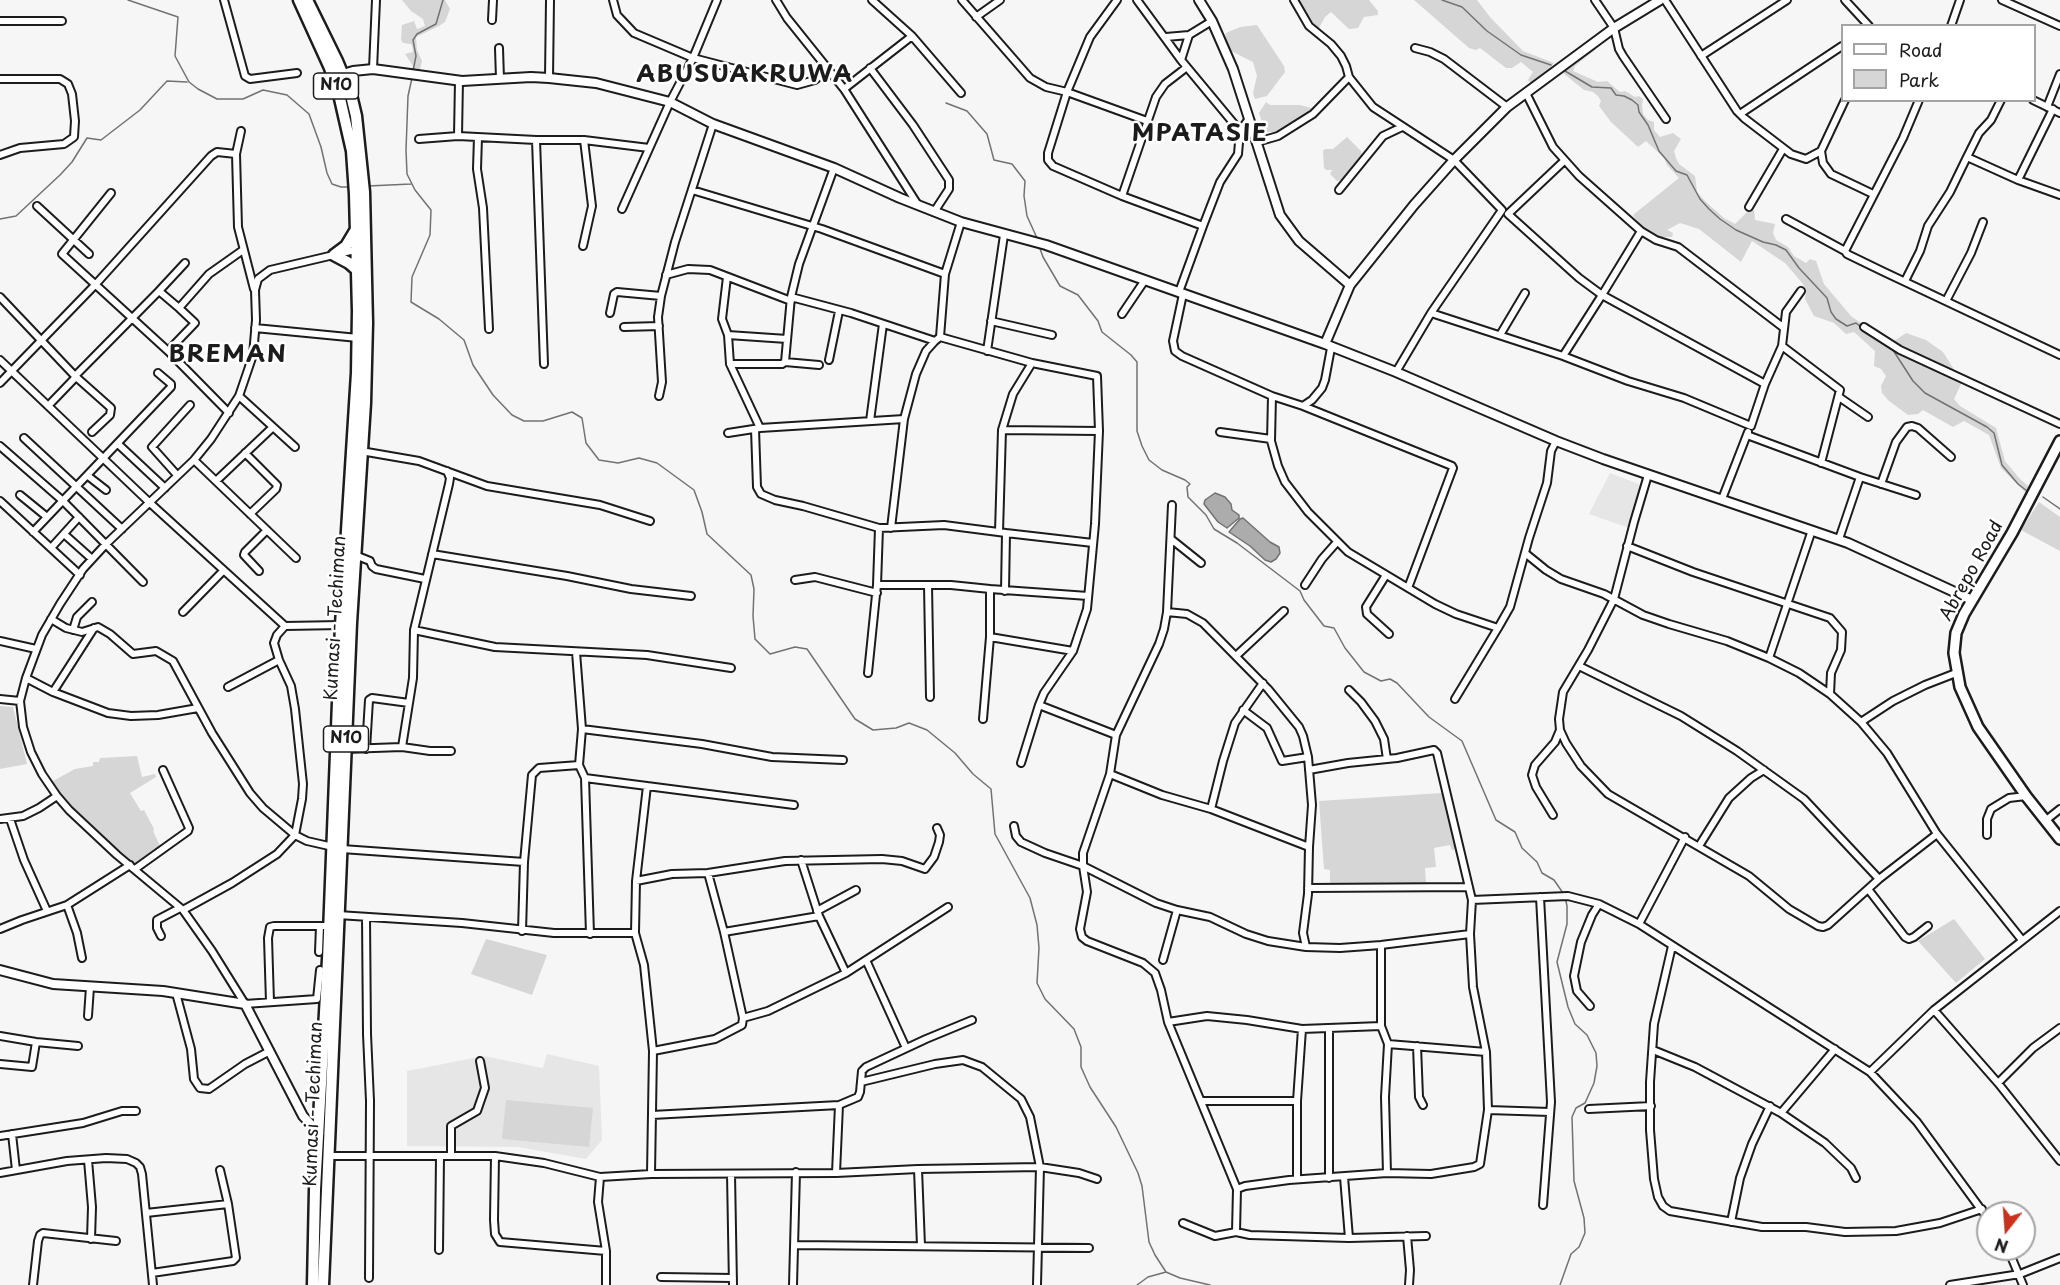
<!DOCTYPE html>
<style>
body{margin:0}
#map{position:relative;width:2060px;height:1285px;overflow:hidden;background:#f6f6f6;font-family:"Playpen Sans",sans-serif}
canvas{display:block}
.legend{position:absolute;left:1841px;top:24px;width:195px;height:78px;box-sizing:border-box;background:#fff;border:2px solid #a4a4a4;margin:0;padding:8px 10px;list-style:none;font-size:18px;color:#1c1c1c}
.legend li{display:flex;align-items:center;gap:12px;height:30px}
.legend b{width:30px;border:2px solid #a4a4a4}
.north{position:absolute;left:1976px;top:1201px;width:60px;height:60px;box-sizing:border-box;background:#fff;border:2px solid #a4a4a4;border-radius:50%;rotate:197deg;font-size:16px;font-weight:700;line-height:24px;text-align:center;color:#1c1c1c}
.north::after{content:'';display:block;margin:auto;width:21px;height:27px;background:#c8321e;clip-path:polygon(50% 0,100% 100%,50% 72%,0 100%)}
</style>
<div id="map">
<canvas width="2060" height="1285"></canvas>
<ul class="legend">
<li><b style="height:8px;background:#fff"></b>Road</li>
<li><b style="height:16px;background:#d6d6d6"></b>Park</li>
</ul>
<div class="north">N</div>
</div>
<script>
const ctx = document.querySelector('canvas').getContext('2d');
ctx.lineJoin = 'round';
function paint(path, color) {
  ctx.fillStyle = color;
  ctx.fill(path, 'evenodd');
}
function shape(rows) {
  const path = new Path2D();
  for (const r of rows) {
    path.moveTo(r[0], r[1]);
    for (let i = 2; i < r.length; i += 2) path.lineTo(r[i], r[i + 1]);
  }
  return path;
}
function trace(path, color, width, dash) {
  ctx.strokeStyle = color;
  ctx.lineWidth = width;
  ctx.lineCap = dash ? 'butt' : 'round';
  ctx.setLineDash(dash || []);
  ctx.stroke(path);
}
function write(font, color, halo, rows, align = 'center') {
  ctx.font = font + ' "Playpen Sans",sans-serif';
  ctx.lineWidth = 5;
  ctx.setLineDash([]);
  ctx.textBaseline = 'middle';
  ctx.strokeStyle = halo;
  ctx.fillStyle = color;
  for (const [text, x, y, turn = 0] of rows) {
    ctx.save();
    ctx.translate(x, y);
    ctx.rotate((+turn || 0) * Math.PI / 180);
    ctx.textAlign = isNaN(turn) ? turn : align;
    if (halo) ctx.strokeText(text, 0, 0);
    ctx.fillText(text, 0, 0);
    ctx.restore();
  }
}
const built = shape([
 [1610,473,1641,485,1629,528,1589,514],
 [547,1054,599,1066,602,1140,586,1159,518,1147,407,1146,407,1071,484,1056,543,1068]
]);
const green = shape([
 [402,0,445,0,450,9,445,22,439,26,416,37,417,50,422,61,419,73,410,72,413,66,405,54,413,52,412,46,411,44,403,43,401,40,402,25,414,21,417,29,425,26,423,19,411,11],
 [1295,0,1369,0,1378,11,1378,15,1364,17,1358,28,1349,29,1331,12,1325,17,1319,28,1310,25],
 [1414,0,1477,0,1490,17,1523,51,1554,63,1541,79,1531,83,1528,80,1533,72,1521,62,1512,68,1506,68,1480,48,1476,50,1469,48],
 [1257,25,1284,66,1285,72,1267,96,1255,99,1253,93,1257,76,1253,62,1231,51,1225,38,1226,33,1240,27],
 [1600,43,1595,50,1575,66,1573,71,1598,82,1607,81,1620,92,1625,91,1635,97,1639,96,1643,99,1642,106,1643,114,1648,120,1654,122,1654,130,1660,137,1673,133,1681,139,1674,151,1676,158,1679,164,1695,176,1697,192,1705,201,1724,218,1735,224,1748,211,1754,210,1755,220,1775,224,1773,233,1776,240,1788,247,1794,256,1806,263,1810,259,1816,261,1824,284,1851,316,1886,341,1894,341,1906,333,1926,340,1943,352,1962,382,1954,399,1960,406,1996,428,2005,461,2020,479,2029,487,2026,493,2001,468,1989,435,1964,421,1953,427,1923,410,1918,414,1908,415,1889,401,1882,393,1881,386,1886,376,1881,369,1874,366,1875,351,1854,332,1846,334,1834,323,1814,316,1805,299,1806,291,1803,284,1785,263,1752,241,1741,262,1699,229,1680,223,1667,230,1673,233,1672,237,1659,237,1650,233,1639,224,1633,215,1679,178,1667,165,1664,158,1646,141,1638,147,1611,122,1599,106,1601,101,1598,96,1593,92,1584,90,1563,73,1565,68],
 [1266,102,1270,105,1300,105,1311,108,1313,112,1278,132,1268,132,1265,131,1259,113],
 [1347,137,1361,151,1362,156,1352,166,1344,179,1337,181,1330,174,1332,170,1326,170,1324,168,1323,151,1325,149,1333,149],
 [2039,502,2060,517,2060,551,2021,530],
 [0,706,13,707,27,764,0,769],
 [137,756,142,777,155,774,156,777,130,793,141,811,144,810,154,829,153,831,161,848,135,866,75,812,51,782,75,769,93,766,93,762,99,762,100,758],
 [1442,793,1457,849,1452,850,1450,845,1434,848,1436,867,1425,868,1426,883,1363,886,1330,885,1330,870,1324,869,1319,801],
 [1954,919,1985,959,1956,983,1918,941],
 [486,939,547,955,532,995,471,974],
 [506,1100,593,1108,589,1147,502,1139]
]);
const water = shape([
 [1215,493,1225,497,1231,504,1232,510,1239,515,1239,518,1227,528,1218,522,1204,504,1205,500,1215,493],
 [1243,518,1270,542,1279,547,1280,553,1276,559,1271,562,1265,560,1250,546,1229,532,1240,519,1243,518]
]);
const stream = shape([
 [128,0,178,17,175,56,189,82,198,89,217,99,243,99,263,90,287,95,309,114,321,147,327,173,332,184,341,187,349,187],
 [1442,0,1462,7,1487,31,1521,55,1551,65],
 [413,71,416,56,413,40,417,34,436,24,443,0],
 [1565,71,1592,87,1611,88,1616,95,1624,96,1632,100,1638,105,1639,112,1648,125,1659,151,1676,171,1687,175,1700,199,1709,209,1720,219,1736,230,1763,242,1776,245,1786,250,1799,268,1827,298,1831,312,1836,319,1847,326,1856,323,1862,328],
 [412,78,408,96,406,150,407,174,415,190,431,210,430,235,412,277,411,302,439,319,464,340,473,365,493,395,512,415,524,421,543,421,572,412,582,418,586,443,599,460,618,463,639,458,657,463,694,490,702,512,707,534,751,575,754,589,753,616,755,639,770,654,795,647,807,649,855,719,873,730,896,728,909,723,927,730,955,753,973,774,991,789,995,834,1030,898,1037,925,1039,948,1037,983,1045,999,1074,1029,1081,1047,1081,1067,1090,1087,1116,1127,1138,1173,1142,1186,1149,1242,1155,1255,1166,1272,1180,1278,1210,1285],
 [946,103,967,111,987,134,994,160,1012,164,1025,181,1024,196,1027,216,1037,238],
 [368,186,411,184],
 [0,219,16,216,60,175,72,162,87,138,101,140,140,110,167,81,187,82],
 [1039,246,1043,257,1060,286,1078,295,1098,321,1102,332,1131,355,1137,362,1137,431,1142,446,1149,460,1162,470,1185,480,1190,484,1187,487,1188,497,1206,515,1214,529,1237,543,1300,591,1304,600,1324,626,1334,628,1345,648,1364,672,1381,681,1390,679,1397,683,1429,717,1462,741,1496,820,1515,832,1522,848,1537,862,1542,873,1554,880,1563,893],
 [1870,334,1893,350,1913,381,1925,393,1987,427,1994,433,2002,465,2018,484,2027,491],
 [2043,497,2060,509],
 [1137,1285,1148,1277,1166,1272],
 [1560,1285,1571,1254,1579,1247,1585,1233,1584,1218,1574,1181,1572,1117,1576,1108,1585,1103,1594,1083,1597,1066,1596,1053,1587,1035,1575,1024,1568,1007,1557,962,1567,924,1567,906,1565,897]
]);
const minor = shape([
 [224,0,245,76,250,79,297,73],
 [613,0,617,15,634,33,693,58,797,85,815,80,828,69],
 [776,0,787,18,844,89,918,205],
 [872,0,912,36,961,93],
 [962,0,1030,78,1046,87,1067,92,1090,37,1117,0],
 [1137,0,1181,60,1240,131],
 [1294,0,1309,26,1331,44,1341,56,1346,66,1349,77],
 [1595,0,1614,28,1619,49,1623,56,1666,119],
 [1665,0,1737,111,1744,118,1791,154,1806,159,1821,151,1845,100],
 [1845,0,1869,26],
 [2002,0,2060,26],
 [976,17,1000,0],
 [492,20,493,0],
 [0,21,62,21],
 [1951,26,1960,0],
 [1166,37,1189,35,1212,21],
 [499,48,500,79],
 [1415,48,1430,52,1444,59,1507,107],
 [1701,56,1787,0],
 [1181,60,1189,35],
 [870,68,913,125,949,180,949,189,934,212],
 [373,69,376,0],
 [549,78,550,0],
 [0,79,60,79,68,84,72,94,75,121,74,137,64,144,20,148,0,155],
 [844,89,912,36],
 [1526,93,1553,147,1579,176,1641,231,1656,240,1678,247,1784,328],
 [1919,100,1903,138,1845,251,1847,254,1882,271,2060,355],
 [2033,100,2060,113],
 [2047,107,2060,74],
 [1740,114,1842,46],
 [1147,121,1067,92,1048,153,1048,160,1053,166,1122,196,1156,97,1165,84,1187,67],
 [241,131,236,154,238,227,254,289],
 [458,136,459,80],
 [478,137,477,169,483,208,489,329],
 [419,139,458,136,536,140,584,140,649,148],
 [536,140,544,364],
 [1257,142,1278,136,1313,114,1349,77,1373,107,1454,160,1502,210,1431,313,1396,372],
 [1821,151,1823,163,1831,174,1873,194],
 [1967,157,1979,133,1991,120,2001,100],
 [2018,180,2053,109],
 [692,190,822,229,945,274],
 [1339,190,1383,136,1402,127],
 [111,193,62,254,168,351,229,413],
 [1122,196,1203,226,1220,182,1238,154,1240,131,1248,120],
 [37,206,89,254],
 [1749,207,1783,149],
 [622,209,670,102,693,58,717,0],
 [1786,219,1845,251],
 [583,246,592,206,584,140],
 [666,275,688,269,710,270,791,301],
 [727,277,722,319,728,335,730,364],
 [1905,281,1920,251,1928,226,1950,192,1967,157,2018,180,2060,195],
 [159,291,185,263],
 [1179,292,1203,226],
 [1183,294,1173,341,1175,351,1182,356,1272,396],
 [0,297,75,376,74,379,48,406],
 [791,297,851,313,935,341],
 [1946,301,1971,253,1983,222],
 [610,313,614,294,617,292,661,296],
 [1431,313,1563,356,1602,295,1579,278,1508,214,1564,161],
 [1122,314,1145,280],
 [991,321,1052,335],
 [624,327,659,326],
 [1864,327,1900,350,2060,424],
 [255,328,358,338],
 [728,335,787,339],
 [1500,335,1525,293],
 [940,337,945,274,961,222],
 [1782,346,1840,390,1821,463],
 [1331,348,1325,380,1322,388,1312,400,1303,406,1272,396,1271,441,1278,466,1285,482,1308,512,1348,552,1435,604,1456,614,1498,628,1510,607,1529,538,1547,483,1551,451,1556,441],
 [168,351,195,323,179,308,209,274,243,250],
 [987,351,1004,235],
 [1563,356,1628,381,1684,398,1751,426,1765,384,1602,295,1641,231],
 [0,360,150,503,285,626,341,625],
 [829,360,839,311],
 [785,362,819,365],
 [0,383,95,285,211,156,217,152,236,154],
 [1765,384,1782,346,1786,312,1801,291],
 [239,396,295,447],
 [659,396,662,382,658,317,661,296,675,242,713,124],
 [1839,397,1868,417],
 [1303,406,1452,466,1453,468,1408,588],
 [870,421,883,324],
 [760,428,730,364,782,364,785,362,791,297,799,264,834,168],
 [755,429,757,487,761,494,775,500,803,506,879,528],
 [1002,430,1013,394,1032,363,1097,376,1099,431],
 [92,432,110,415,111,408,75,376,159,291,179,308],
 [1220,432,1271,439],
 [728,433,760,428,904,419],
 [1747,435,1860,477,1839,539],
 [24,438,122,529],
 [118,444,165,488],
 [0,446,63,501,143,582],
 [361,451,419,461,487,486,600,505,650,521],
 [245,453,277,485,276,489,250,514],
 [194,460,296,558],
 [177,475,152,447,190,405],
 [1648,475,1634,522,1614,599,1588,650,1563,692,1559,719,1560,730,1566,743,1581,766,1608,794,1749,876,1789,909,1818,926,1823,927,1828,925,1879,879,1937,834],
 [88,476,106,490],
 [1860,477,1916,495],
 [216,481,273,427],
 [1881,484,1896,442,1907,427,1912,426,1918,428,1951,457],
 [20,495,47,517],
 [1722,499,1748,432],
 [0,501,80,575],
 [1172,505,1167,612,1164,629,1159,644,1116,735,1110,774,1162,795,1211,809,1309,847,1308,894,1303,933,1306,947,1340,948,1381,945,1470,934],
 [891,528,904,419,916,374,926,351,935,341,940,337,1032,363],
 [33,532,171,387,171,384,158,373],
 [999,532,1002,430,1099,431,1095,524,1087,609,1073,651,1044,693,1039,705,1116,735],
 [64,534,92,559],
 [1171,539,1201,563],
 [1627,546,1693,572,1830,618,1842,632,1841,650,1831,673,1830,694],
 [51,548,79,517],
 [1525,553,1546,570,1561,579,1604,594,1643,615,1669,624,1727,641,1769,658,1799,673,1830,694,1861,722,1887,753,1937,834,2022,940],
 [432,554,567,576,631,589,691,596],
 [355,555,370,561,372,566,376,569,425,579],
 [259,571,244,555,245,552,267,530],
 [1386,575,1366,607,1367,614,1389,634],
 [795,580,815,577,877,593],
 [928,585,930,697],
 [1305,585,1322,559,1337,542],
 [990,589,951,585,877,585,879,528,944,525,1006,533],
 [1005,591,1006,533,1093,543],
 [183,612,223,571],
 [1167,612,1187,614,1203,623,1268,689,1299,727,1303,736,1308,757,1312,805,1309,847],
 [51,619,66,628,82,632,98,627,110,634,133,654,156,651,173,661,212,733,250,793,263,808,295,835,307,841,342,849,524,862],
 [73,630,77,617,92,602],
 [414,630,495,647,647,655,731,668],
 [990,637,1073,651],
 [0,641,36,649],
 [576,652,582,729,579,765,585,778,794,805],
 [1236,656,1284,611],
 [1769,658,1812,530],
 [1579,666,1681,716,1737,751,1804,799,1879,879],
 [868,673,877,585],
 [26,678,53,692,108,713,131,716,158,715,198,708],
 [228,687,279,660],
 [1349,690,1361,702,1375,721,1384,739,1387,759],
 [53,692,94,628],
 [0,699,20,701],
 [1455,699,1498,628],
 [1243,710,1267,728,1282,761,1308,757],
 [983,719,990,637,990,589,1088,596],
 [1861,722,1893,701,1925,685,1956,673],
 [582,729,702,744,772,757,843,760],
 [402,747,430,751,451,751],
 [346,749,402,747,413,678,414,630,449,484,450,478,447,471],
 [366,749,369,700,372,698,409,703],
 [1021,763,1039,705],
 [1309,770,1348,763,1397,758,1434,750,1437,753,1472,900],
 [1110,774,1083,853,1083,866,1087,892,1080,929,1082,937,1087,941,1143,963,1155,973,1161,990,1168,1022,1237,1189],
 [585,778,590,934],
 [647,786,636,881,635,933,644,965,653,1051,651,1174],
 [1211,809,1223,761,1235,723,1263,683],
 [1553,815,1536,787,1532,775,1535,765,1555,742,1560,730],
 [0,819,23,816,39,808,57,796],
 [10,819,24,860,47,911],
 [2045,821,2060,809],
 [1014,826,1016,836,1021,842,1045,853,1083,866,1156,903,1177,910,1210,917,1246,934,1268,941,1306,947],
 [1987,835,1987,819,1991,809,2009,798,2026,796],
 [1699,846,1729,798,1751,778,1764,770],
 [801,860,819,916,846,973],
 [135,869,188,831,189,828,163,770],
 [636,881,672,874,708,873,785,861,882,859,902,861,925,869,934,857,939,842,940,835,937,828],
 [1308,888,1469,887],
 [1868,889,1905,937,1909,939,1914,937,1928,926],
 [1540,897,1551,1102,1543,1205],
 [67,905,77,933,82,958],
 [183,910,232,883,277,854,295,835,302,799,303,784,295,709,291,686,279,660,274,643,277,635,285,626],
 [817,911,856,890],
 [338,915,462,923,554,933,635,933],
 [366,917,367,1034,370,1101,369,1278],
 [1639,924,1685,837],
 [0,929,22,920,67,905,130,865],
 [522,931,524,862,532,775,539,768,579,765],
 [724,932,819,916],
 [161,936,157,928,157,920,180,908],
 [1381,945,1381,1026,1388,1044,1385,1097,1387,1173],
 [1672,946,1654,1024,1650,1082,1650,1130,1654,1179,1658,1197,1663,1206,1670,1211,1762,1227,1806,1227,1845,1232,1896,1231,1940,1223,1982,1209],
 [319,952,320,926],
 [866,960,906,1048],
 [1163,960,1177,910],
 [320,970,317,999,245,1004,212,951,183,910,117,855,69,810,57,796,42,774,31,752,23,727,20,701,26,678,42,635,60,604,83,569,106,544,194,460,211,439,239,396,253,355,256,320,255,290,258,279,270,270,359,249],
 [176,993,191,1049,194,1079,200,1088,209,1089,245,1064,270,1051],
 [270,1002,268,938,270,927,274,926,330,926],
 [1590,1006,1577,991,1574,976,1581,942,1592,915,1599,904],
 [1934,1010,1998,1083,2060,1161],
 [88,1016,90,987],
 [743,1018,768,1011,846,973,948,907],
 [1168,1022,1207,1016,1247,1020,1302,1029,1381,1026],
 [0,1036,36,1042,78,1046],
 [1388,1044,1486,1052],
 [1417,1046,1419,1097,1423,1105],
 [1653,1050,1695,1067,1781,1113,1825,1143,1851,1168,1856,1178],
 [653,1051,715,1039,742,1025,743,1018,724,932,708,873],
 [0,1064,32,1067,36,1042],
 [1870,1072,1934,1010,2060,911],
 [861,1082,935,1064,963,1060,982,1067,1021,1099,1030,1117,1040,1167,1037,1285],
 [1998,1083,2033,1048,2060,1028],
 [1201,1101,1297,1101],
 [1589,1109,1651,1106],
 [1488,1110,1550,1112],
 [1781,1113,1835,1049],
 [652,1115,839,1105,858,1097,860,1092,862,1071,866,1067,926,1039,972,1020],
 [12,1134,16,1170],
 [0,1136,83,1123,122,1111,136,1111],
 [328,1156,495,1156,544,1163,600,1177,651,1174,836,1173,918,1169,1040,1167,1079,1173,1097,1179],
 [451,1156,451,1126,477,1111,485,1088,480,1061],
 [495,1156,494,1220,495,1234,500,1242,606,1251],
 [88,1160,92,1207,91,1239],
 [918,1169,921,1246],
 [0,1173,67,1161,106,1158,127,1159,136,1163,140,1167,142,1174,153,1285],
 [836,1173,839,1105],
 [731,1174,733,1285],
 [600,1177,598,1202,606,1251,606,1285],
 [1344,1177,1349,1238],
 [1329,1178,1329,1028],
 [1297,1179,1297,1101,1302,1029],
 [146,1213,228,1204],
 [1731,1222,1740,1178,1752,1144,1770,1106],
 [1183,1223,1215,1236,1236,1232,1250,1235,1349,1238,1426,1236],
 [1236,1232,1237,1189,1245,1186,1289,1180,1387,1173,1431,1174,1474,1167,1480,1164,1488,1110,1486,1052,1473,987,1470,934,1472,900,1568,896,1599,904,1639,924,1870,1072,1917,1122,1988,1219],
 [1407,1236,1410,1270,1409,1285],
 [795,1245,1089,1248],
 [2008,1249,2023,1285],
 [439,1250,440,1156],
 [152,1273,233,1261,236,1258,228,1204,220,1170],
 [661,1277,733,1278],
 [33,1285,38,1241,40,1235,43,1233,116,1241],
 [793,1285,796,1172],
 [1950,1285,2020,1274,2060,1258]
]);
const tertiary = shape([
 [1199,0,1212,21,1233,69,1280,215,1299,241,1350,285],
 [340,75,353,71,373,69,462,81,531,77,549,78,596,83,670,102,713,124,834,168,900,198,961,222,1046,245,1325,344,1396,372,1556,441,1603,459,1848,543,1972,600],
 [1325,344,1350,285,1414,205,1454,160,1507,107,1614,28,1660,0],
 [0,970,53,984,163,991,245,1004,303,1116,319,1133]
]);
const secondary = shape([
 [2060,441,2012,533,1964,614,1956,633,1954,653,1960,687,1978,727,2026,796,2060,839]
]);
const trunk = shape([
 [299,0,330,68,339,94,352,151,355,194,358,311,357,373,341,625,328,959,315,1190,313,1285],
 [307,0,337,61,351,95,356,116,364,192,367,323,365,403,351,623,323,1285],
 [334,255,346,246,355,231],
 [334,255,349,263,357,270]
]);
const shields = [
 [336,86,45],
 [346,739,45]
];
const shieldNames = [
 ["N10",336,86],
 ["N10",346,739]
];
const streetNames = [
 ["Abrepo Road",1972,571,-61],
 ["Kumasi - Techiman",336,618,-87],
 ["Kumasi - Techiman",314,1104,-88]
];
const districtNames = [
 ["ABUSUAKRUWA",745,75],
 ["MPATASIE",1200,134],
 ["BREMAN",228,355]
];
paint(built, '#e6e6e6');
paint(green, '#d6d6d6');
paint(water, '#acacac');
trace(water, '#727272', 1.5);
trace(stream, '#727272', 1.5);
trace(minor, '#1c1c1c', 10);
trace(tertiary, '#1c1c1c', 12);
trace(secondary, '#1c1c1c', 14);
trace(trunk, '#1c1c1c', 15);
trace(minor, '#fff', 6);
trace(tertiary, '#fff', 8);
trace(secondary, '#fff', 9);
trace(trunk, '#fff', 10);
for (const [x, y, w] of shields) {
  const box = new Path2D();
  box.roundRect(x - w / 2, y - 13, w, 26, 4.5);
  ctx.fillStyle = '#fff';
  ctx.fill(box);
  trace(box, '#1c1c1c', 1.5);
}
write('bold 16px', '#1c1c1c', null, shieldNames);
write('18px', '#1c1c1c', '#fff', streetNames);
ctx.letterSpacing = '1.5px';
write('bold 24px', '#1c1c1c', '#fff', districtNames);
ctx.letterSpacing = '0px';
</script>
